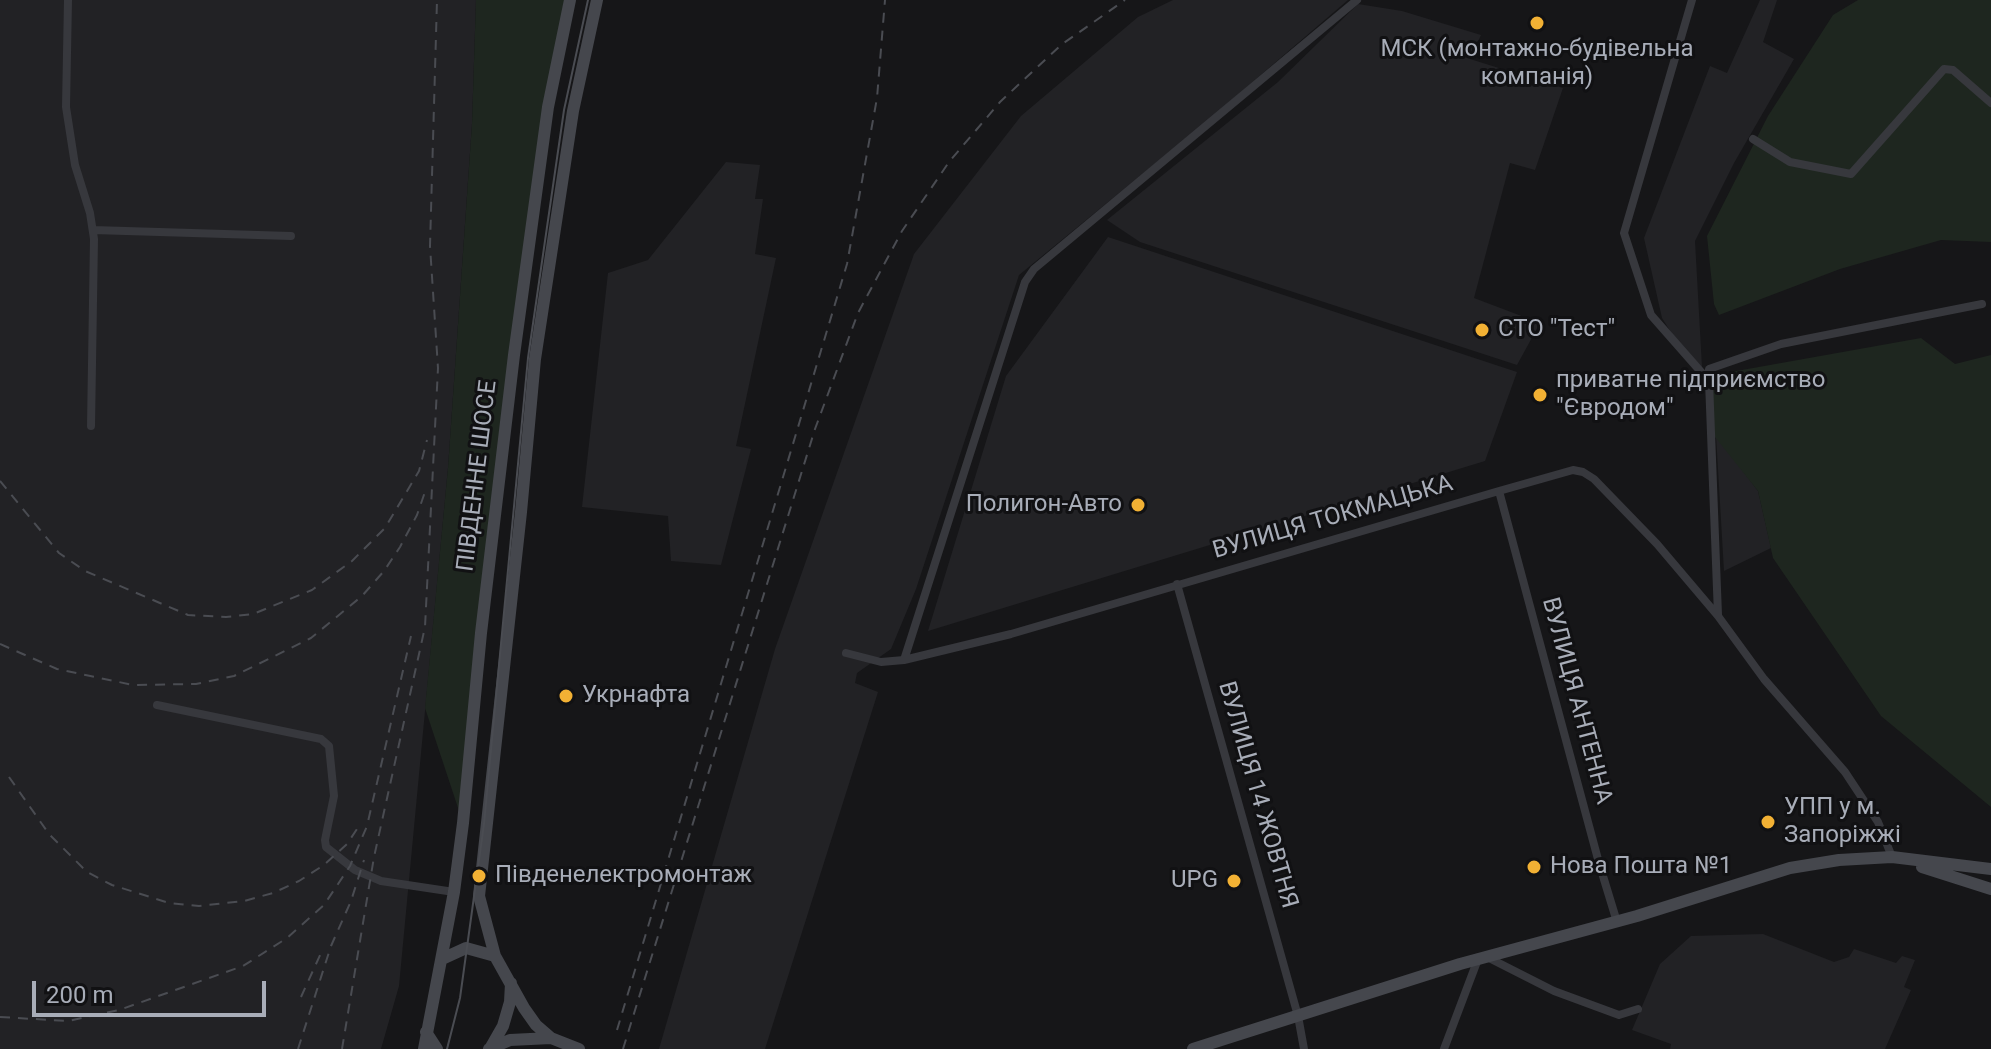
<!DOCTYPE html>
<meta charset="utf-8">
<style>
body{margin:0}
#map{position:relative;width:1991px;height:1049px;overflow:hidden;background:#161618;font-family:Roboto,sans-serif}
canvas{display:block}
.scale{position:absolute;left:32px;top:981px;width:234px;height:36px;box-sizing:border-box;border:4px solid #a8adb8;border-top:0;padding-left:10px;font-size:24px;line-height:28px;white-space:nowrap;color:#a8adb8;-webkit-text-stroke:6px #111113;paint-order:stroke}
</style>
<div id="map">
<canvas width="1991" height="1049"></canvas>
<div class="scale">200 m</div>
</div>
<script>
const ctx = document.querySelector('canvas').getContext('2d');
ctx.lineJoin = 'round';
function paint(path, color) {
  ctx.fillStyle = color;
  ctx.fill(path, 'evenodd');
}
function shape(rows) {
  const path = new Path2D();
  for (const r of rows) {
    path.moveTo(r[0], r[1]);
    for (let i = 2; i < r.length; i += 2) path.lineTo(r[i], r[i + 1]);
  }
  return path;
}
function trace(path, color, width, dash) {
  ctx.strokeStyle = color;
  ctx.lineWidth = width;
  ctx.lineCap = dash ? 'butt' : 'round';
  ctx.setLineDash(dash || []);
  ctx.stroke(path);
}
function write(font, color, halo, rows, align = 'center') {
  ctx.font = font + ' Roboto,sans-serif';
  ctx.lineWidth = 6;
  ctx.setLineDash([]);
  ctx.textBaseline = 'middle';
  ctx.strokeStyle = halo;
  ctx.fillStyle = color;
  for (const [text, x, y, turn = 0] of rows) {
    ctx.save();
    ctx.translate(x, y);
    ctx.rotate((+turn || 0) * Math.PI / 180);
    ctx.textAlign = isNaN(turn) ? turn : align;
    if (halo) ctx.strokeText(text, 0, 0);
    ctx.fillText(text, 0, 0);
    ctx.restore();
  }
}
const built = shape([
 [0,0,476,0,472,124,448,468,399,986,381,1049,0,1049],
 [1173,0,1348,0,1207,121,1019,275,916,589,891,649,857,673,855,683,878,692,765,1049,659,1049,775,649,914,254,1021,116,1138,17],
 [1760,0,1777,0,1763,42,1794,59,1734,163,1695,241,1702,367,1693,367,1662,318,1644,238,1710,66,1727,73],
 [1358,4,1402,11,1481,35,1470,59,1563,88,1535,170,1510,163,1474,298,1540,323,1517,365,1140,242,1107,220,1278,82],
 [726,162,760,165,755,199,763,199,755,254,776,258,736,446,751,449,721,565,671,561,668,516,582,507,608,273,648,260],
 [1108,237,1517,372,1485,461,928,631,1006,376],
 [1716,435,1758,491,1771,548,1724,571],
 [1763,934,1834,962,1849,957,1854,949,1896,963,1902,956,1915,960,1904,987,1911,990,1885,1049,1670,1049,1671,1044,1632,1030,1660,964,1691,936]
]);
const green = shape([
 [476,0,570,0,548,107,463,823,425,708,448,468,472,124],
 [1858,0,1991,0,1991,242,1941,240,1840,269,1719,315,1714,304,1707,236,1768,116,1833,15],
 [1921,338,1955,364,1991,355,1991,807,1881,716,1773,558,1758,491,1711,432,1714,375]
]);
const street = shape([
 [68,0,66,107,75,165,90,213,94,239,91,426],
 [1692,0,1624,233,1651,315,1709,381,1718,615],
 [1753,139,1790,162,1851,174,1944,69,1953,70,1991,103],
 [93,230,291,236],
 [1709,380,1709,369,1781,344,1982,304],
 [1499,491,1599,863,1617,922],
 [1177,584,1298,1016,1304,1049],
 [846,653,881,662,904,660,1011,634,1499,491,1573,470,1583,472,1594,479,1657,544,1718,616,1764,679,1845,772,1878,822,1892,857],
 [904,660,1025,282,1034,269,1357,0],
 [157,705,321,739,329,746,334,796,325,840,326,847,355,870,381,881,454,892],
 [1487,957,1554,991,1619,1015,1638,1009],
 [1444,1049,1478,959]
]);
const secondary = shape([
 [1922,867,1991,889],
 [495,956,479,896,521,512,535,359,573,111,597,0],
 [442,959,466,948,495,956,524,1008,536,1025,551,1038,579,1049],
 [426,1032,437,1049],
 [491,1047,503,1026,510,1002,511,983],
 [424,1049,454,892,463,823,481,633,514,355,548,107,570,0],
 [489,1049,510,1040,551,1038],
 [1193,1049,1460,964,1637,916,1790,868,1839,860,1892,857,1991,869]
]);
const tram = shape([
 [447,1049,460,998,484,824,528,358,564,110,588,0]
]);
const rail = shape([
 [0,481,59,553,85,571,188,615,226,617,253,614,312,590,352,561,385,528,419,471,427,440],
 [0,644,57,669,133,685,196,684,234,676,311,638,362,596,384,571,400,547,417,515,426,489],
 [9,777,49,834,87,872,112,885,169,903,199,906,244,901,273,893,299,881,324,865,347,844,361,823],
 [301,997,321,953],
 [0,1017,68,1021,119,1010,243,966,287,938,324,905,350,866,367,826,411,636],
 [617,1030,847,264,877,98,885,0],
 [298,1049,331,946,351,901,364,860],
 [342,1049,374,857,425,627,438,368,430,246,437,0],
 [623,1049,815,429,858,313,902,231,949,162,1000,102,1061,45,1125,0]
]);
const markers = [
 [1537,23,8,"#f2b134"],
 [1482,330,8,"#f2b134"],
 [1540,395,8,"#f2b134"],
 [1138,505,8,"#f2b134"],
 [566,696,8,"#f2b134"],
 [1768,822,8,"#f2b134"],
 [1534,867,8,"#f2b134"],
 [479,876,8,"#f2b134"],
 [1234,881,8,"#f2b134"]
];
const poiNames = [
 ["МСК (монтажно-будівельна",1537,50,"center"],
 ["компанія)",1537,78,"center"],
 ["СТО \"Тест\"",1498,330],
 ["приватне підприємство",1556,381],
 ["\"Євродом\"",1556,409],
 ["Полигон-Авто",1122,505,"right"],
 ["Укрнафта",582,696],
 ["УПП у м.",1784,808],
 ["Запоріжжі",1784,836],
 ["Нова Пошта №1",1550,867],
 ["Південелектромонтаж",495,876],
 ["UPG",1218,881,"right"]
];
const streetNames = [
 ["ПІВДЕННЕ ШОСЕ",478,476,-83],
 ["ВУЛИЦЯ ТОКМАЦЬКА",1333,518,-16],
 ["ВУЛИЦЯ АНТЕННА",1576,701,75],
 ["ВУЛИЦЯ 14 ЖОВТНЯ",1257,795,74]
];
paint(built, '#222225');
paint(green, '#1e261f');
trace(street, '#37383d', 8);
trace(secondary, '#45474d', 12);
trace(tram, '#4a4c52', 2);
trace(rail, '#4a4c52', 2, [10, 8]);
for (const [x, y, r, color] of markers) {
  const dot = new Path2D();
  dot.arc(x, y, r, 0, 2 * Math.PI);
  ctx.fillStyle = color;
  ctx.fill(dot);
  trace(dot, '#111113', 3);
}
write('24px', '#a8adb8', '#111113', poiNames, 'left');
write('24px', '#a8adb8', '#111113', streetNames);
</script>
